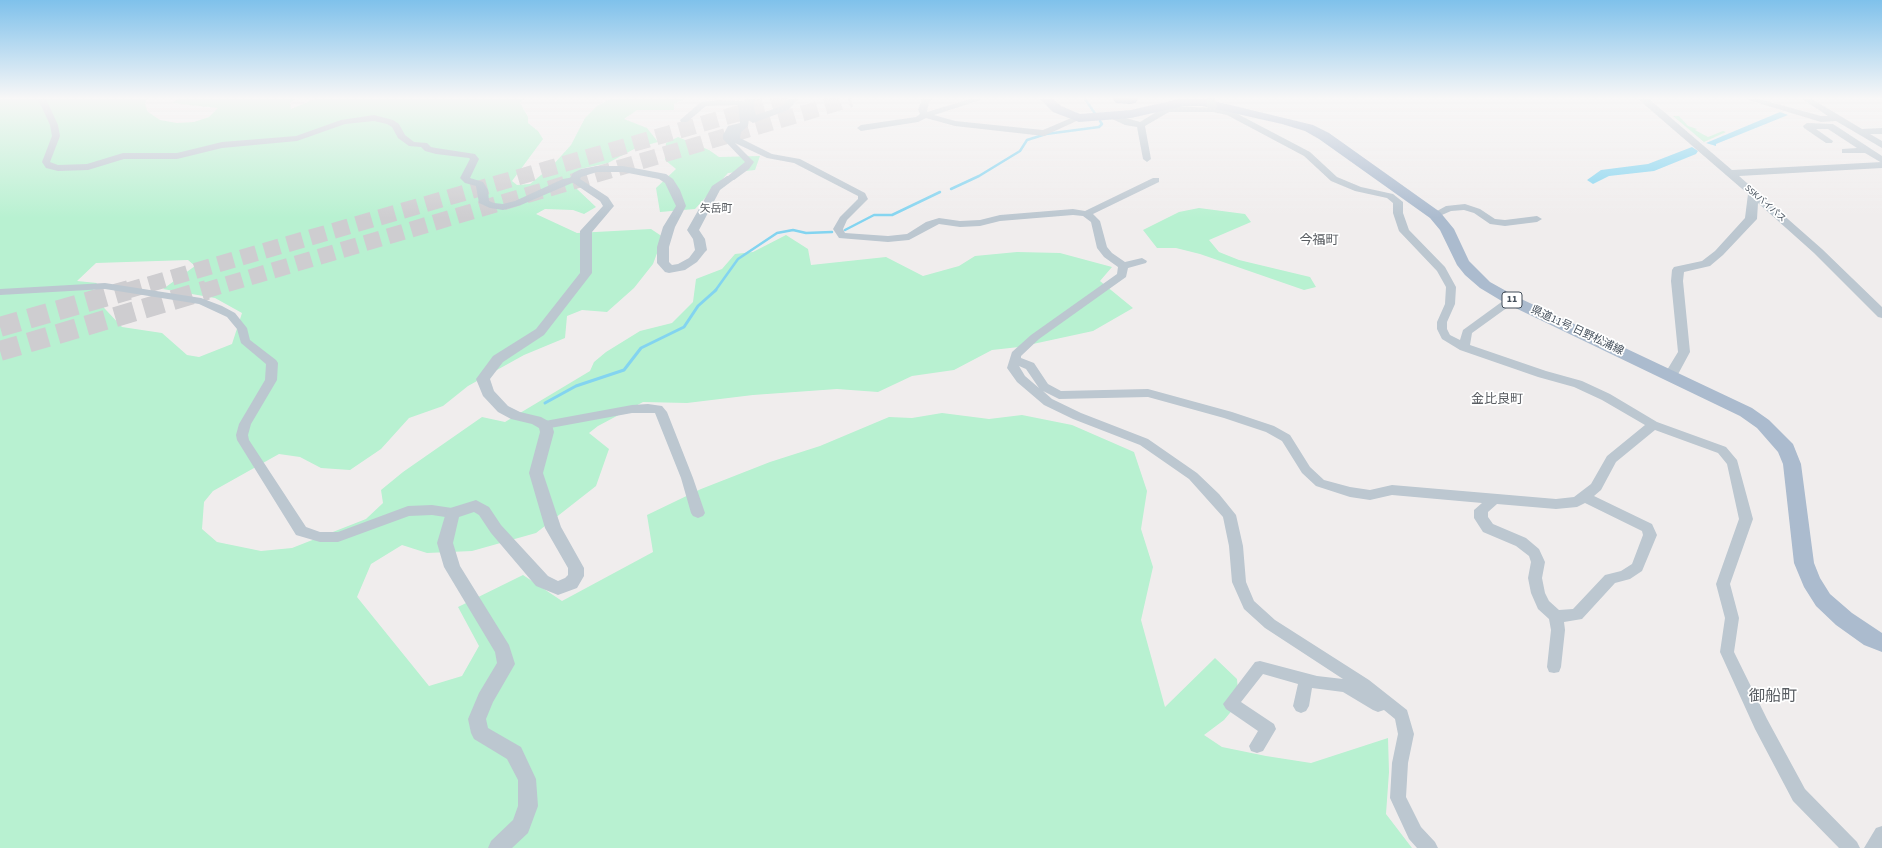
<!DOCTYPE html>
<meta charset="utf-8">
<style>
body{margin:0}
canvas{display:block;background:#f0eded}
</style>
<canvas width="1882" height="848"></canvas>
<script>
const ctx = document.querySelector('canvas').getContext('2d');
ctx.lineJoin = 'round';
function paint(path, color) {
  ctx.fillStyle = color;
  ctx.fill(path, 'evenodd');
}
function shape(rows) {
  const path = new Path2D();
  for (const r of rows) {
    path.moveTo(r[0], r[1]);
    for (let i = 2; i < r.length; i += 2) path.lineTo(r[i], r[i + 1]);
  }
  return path;
}
function trace(path, color, width, dash) {
  ctx.strokeStyle = color;
  ctx.lineWidth = width;
  ctx.lineCap = dash ? 'butt' : 'round';
  ctx.setLineDash(dash || []);
  ctx.stroke(path);
}
function write(font, color, halo, rows, align = 'center') {
  ctx.font = font + ' "Source Sans 3","Noto Sans JP",sans-serif';
  ctx.lineWidth = 3.5;
  ctx.setLineDash([]);
  ctx.textBaseline = 'middle';
  ctx.strokeStyle = halo;
  ctx.fillStyle = color;
  for (const [text, x, y, turn = 0] of rows) {
    ctx.save();
    ctx.translate(x, y);
    ctx.rotate((+turn || 0) * Math.PI / 180);
    ctx.textAlign = isNaN(turn) ? turn : align;
    if (halo) ctx.strokeText(text, 0, 0);
    ctx.fillText(text, 0, 0);
    ctx.restore();
  }
}
const green = shape([
 [0,99,147,99,145,105,148,112,160,120,177,123,194,122,209,117,218,108,172,103,178,99,296,99,290,103,291,109,315,99,524,99,520,103,528,117,528,123,538,131,543,139,512,181,517,185,530,184,552,166,571,145,585,118,597,106,610,99,685,99,674,104,674,110,637,110,624,119,647,128,658,142,636,148,608,163,580,169,577,189,596,207,584,214,573,210,545,209,536,214,577,233,651,229,663,237,653,264,634,288,607,312,582,310,567,316,565,338,524,355,468,386,443,406,409,418,381,449,350,470,321,468,300,457,279,454,213,491,204,502,202,529,217,542,261,551,292,548,366,519,383,503,381,490,403,472,482,417,505,422,590,371,594,362,606,352,640,331,672,323,693,302,696,279,722,269,735,254,753,252,786,235,808,249,811,265,886,257,923,276,959,266,975,256,1017,252,1060,253,1112,267,1100,281,1133,308,1093,331,1019,347,992,350,954,370,912,376,878,392,837,389,753,395,687,403,643,402,598,426,589,433,609,449,596,486,536,533,472,551,427,553,402,545,371,564,357,597,429,686,462,676,479,646,458,607,523,575,562,601,653,552,647,515,701,489,770,462,820,446,889,417,912,418,942,413,989,419,1022,415,1072,425,1134,452,1147,491,1141,529,1153,567,1141,620,1165,707,1215,658,1237,679,1239,702,1224,720,1204,735,1222,747,1266,756,1311,763,1388,738,1389,772,1386,814,1412,848,0,848],
 [188,260,195,266,163,289,215,298,242,313,232,344,199,357,187,355,162,333,122,327,91,294,97,283,77,281,96,263],
 [1673,116,1679,116,1688,126,1697,129,1695,130,1708,137,1723,131,1726,132,1704,142],
 [678,137,709,150,719,157,760,156,755,170,728,173,695,209,660,212,656,188,676,169,665,160,666,143],
 [1199,208,1245,214,1251,222,1209,240,1219,252,1239,260,1310,277,1316,287,1304,290,1200,254,1176,248,1157,248,1143,230,1179,212]
]);
const water = shape([
 [1780,112,1788,115,1716,144,1716,146,1706,143]
]);
const streamFar1 = shape([
 [1085,99,1096,115],
 [951,189,979,176,1020,151,1027,140,1046,134,1099,127,1102,124,1100,121],
 [845,230,874,215,892,215,940,192],
 [715,291,738,259,777,233,793,230,806,233,832,232]
]);
const stream = shape([
 [545,403,576,386,624,370,641,348,684,327,698,306,716,290]
]);
const river = shape([
 [1692,147,1698,151,1696,154,1654,171,1609,176,1593,184,1587,180,1601,170,1648,164,1692,147]
]);
const motorwayTunnelFar1 = shape([
 [126,291,788,99],
 [204,291,851,99]
]);
const motorwayTunnel = shape([
 [0,327,129,290],
 [0,351,207,290]
]);
const minor = shape([
 [38,99,46,99,58,125,60,136,50,162,58,165,87,164,123,153,177,153,222,142,296,136,341,120,374,115,393,120,399,124,405,135,414,142,427,143,431,147,436,148,475,154,479,159,470,178,483,182,488,190,489,201,494,203,503,204,515,201,563,179,574,177,579,180,521,205,503,210,490,208,479,203,476,186,465,183,460,178,470,159,469,158,436,154,425,151,421,147,409,146,398,138,392,127,387,124,374,121,345,124,297,141,222,148,177,159,124,159,88,170,58,171,46,168,42,162,52,136,50,125,38,99],
 [922,99,932,99,929,102,927,112,970,99,984,99,934,115,955,121,1043,130,1076,116,1082,116,1083,118,1044,136,955,126,926,118,918,122,861,131,857,128,861,125,916,117,920,114,918,110,922,99],
 [1745,99,1759,99,1821,116,1828,116,1802,99,1812,99,1862,129,1882,128,1882,134,1870,134,1882,141,1882,148,1836,121,1821,122,1745,99],
 [720,100,742,101,746,103,749,118,748,126,741,132,740,138,772,154,800,159,865,193,868,199,847,220,843,229,845,233,888,236,907,234,926,222,939,218,960,221,980,220,1000,215,1073,209,1085,211,1153,178,1159,178,1159,182,1093,214,1100,221,1107,247,1112,253,1125,262,1142,258,1147,261,1146,263,1128,268,1126,277,1039,339,1021,356,1021,358,1034,363,1048,384,1061,391,1148,389,1232,412,1274,426,1290,435,1310,467,1324,480,1350,487,1370,490,1392,485,1556,499,1574,497,1591,484,1607,456,1645,425,1602,400,1574,387,1538,377,1460,350,1442,339,1437,329,1437,322,1445,304,1446,287,1437,271,1399,231,1393,213,1393,203,1387,198,1355,191,1331,181,1304,156,1227,115,1213,112,1169,112,1145,126,1151,159,1147,162,1143,159,1137,127,1125,125,1108,117,1112,114,1140,122,1163,108,1174,106,1213,108,1232,111,1310,152,1337,177,1361,187,1393,194,1403,202,1403,213,1409,230,1445,267,1456,287,1455,304,1447,322,1447,329,1450,335,1460,340,1463,330,1507,298,1515,298,1516,300,1515,302,1472,333,1470,345,1546,371,1582,381,1610,394,1657,422,1726,447,1737,460,1753,519,1730,584,1739,618,1734,652,1767,719,1805,789,1857,842,1860,848,1839,848,1793,801,1755,729,1720,652,1725,618,1716,584,1739,519,1727,464,1718,453,1655,430,1616,462,1601,490,1594,496,1652,524,1657,535,1642,571,1630,579,1615,583,1582,619,1564,622,1565,630,1561,667,1559,672,1554,673,1549,672,1547,667,1551,630,1549,619,1538,609,1531,593,1528,578,1531,562,1529,556,1516,546,1483,532,1474,518,1474,510,1482,503,1392,495,1370,500,1350,497,1316,486,1302,473,1282,441,1266,432,1224,418,1148,397,1059,399,1043,391,1052,399,1081,413,1148,439,1197,473,1219,494,1236,515,1243,546,1246,582,1254,601,1275,620,1369,680,1407,710,1414,734,1408,763,1406,797,1421,827,1435,842,1438,848,1417,848,1409,839,1390,798,1392,763,1398,734,1395,719,1384,710,1378,712,1373,710,1343,692,1312,688,1309,706,1306,711,1301,713,1296,711,1293,706,1298,684,1263,674,1241,702,1274,724,1276,729,1263,751,1257,753,1251,751,1249,746,1258,731,1226,709,1223,704,1255,662,1260,661,1317,676,1343,679,1265,628,1244,609,1232,582,1229,546,1223,517,1189,479,1140,445,1073,419,1044,405,1017,382,1007,368,1012,352,1031,335,1117,274,1118,267,1104,257,1097,248,1091,222,1083,216,1073,215,1000,221,980,226,960,227,939,224,909,240,888,242,839,238,833,229,840,217,858,199,858,196,794,163,767,158,735,143,754,162,749,169,734,180,728,180,728,176,745,162,723,139,723,135,728,126,740,123,738,105,706,106,687,122,681,122,680,120,701,102,720,100],
 [1019,366,1026,369,1039,388,1025,376,1019,366],
 [1585,503,1642,531,1643,535,1632,564,1621,571,1605,575,1573,609,1559,610,1549,601,1545,593,1542,578,1545,562,1539,549,1526,538,1493,524,1488,517,1488,512,1497,504,1556,509,1577,507,1585,503],
 [1807,123,1833,124,1882,156,1882,163,1865,153,1842,153,1842,149,1857,148,1828,129,1816,129,1833,141,1832,143,1826,143,1804,128,1803,126,1807,123],
 [1465,204,1480,209,1495,219,1505,220,1537,216,1542,219,1537,222,1505,226,1490,224,1474,213,1464,210,1451,211,1435,218,1430,215,1446,206,1465,204],
 [105,283,201,298,222,306,235,313,247,328,250,340,276,360,278,363,277,380,251,424,248,435,249,440,306,527,320,532,338,532,408,506,432,505,452,508,457,510,459,513,457,516,452,518,432,515,409,516,338,542,320,542,296,535,237,440,236,435,239,424,265,380,266,364,241,343,237,329,227,317,199,304,105,289,0,295,0,289,105,283],
 [648,404,662,406,667,412,693,478,705,513,703,516,698,518,693,516,691,513,681,478,655,413,632,413,545,429,541,428,539,425,541,422,545,421,632,405,648,404],
 [1882,826,1882,848,1864,848,1876,828,1882,826]
]);
const tertiary = shape([
 [745,99,755,99,754,108,756,115,782,106,788,99,798,99,788,110,753,123,748,120,744,108,745,99],
 [1638,99,1649,99,1732,170,1882,162,1882,168,1739,176,1822,249,1882,307,1882,318,1878,317,1814,253,1758,203,1757,219,1723,255,1710,266,1684,272,1683,281,1690,352,1676,378,1666,378,1664,375,1678,352,1671,281,1672,270,1674,267,1702,261,1715,251,1745,218,1748,194,1638,99],
 [597,166,623,166,666,174,673,179,680,190,686,206,675,227,669,247,669,262,672,265,678,264,689,258,695,250,693,239,687,230,712,186,727,176,735,176,736,178,720,190,699,230,705,239,707,250,705,252,697,262,685,270,669,273,665,272,657,263,657,247,663,227,676,206,665,183,659,179,623,172,597,172,581,177,580,179,608,197,614,206,592,232,592,273,544,335,503,362,490,379,494,391,508,406,520,412,541,417,550,422,552,425,554,432,543,473,561,527,584,568,584,576,577,588,558,595,536,586,491,533,479,515,474,512,459,517,453,543,460,566,509,645,515,664,493,702,486,719,488,728,521,747,536,779,538,806,528,833,512,848,488,848,491,841,513,820,518,806,518,780,507,759,474,739,471,733,468,719,479,693,497,663,495,652,444,567,437,543,447,509,476,500,489,507,501,525,548,576,558,581,565,578,568,575,568,568,545,528,529,473,540,432,539,428,532,424,511,419,498,412,483,396,476,379,493,356,536,329,580,273,580,231,603,206,600,201,569,180,573,173,581,169,597,166]
]);
const primary = shape([
 [1040,99,1053,99,1061,106,1080,114,1131,110,1179,99,1206,99,1313,125,1329,133,1440,212,1454,229,1469,261,1490,282,1517,297,1752,408,1769,420,1793,444,1801,464,1814,563,1820,578,1830,594,1852,613,1882,633,1882,652,1864,645,1836,625,1816,606,1804,587,1794,563,1783,464,1778,452,1757,428,1740,416,1505,303,1480,288,1465,275,1457,265,1440,230,1430,218,1319,139,1305,131,1282,124,1202,106,1184,106,1131,118,1079,122,1053,112,1040,99]
]);
const motorway = shape([
 [1114,99,1137,99,1135,102,1130,103,1116,102,1114,99]
]);
const minorBridge = shape([
 [1211,101,1212,107]
]);
const farStreetnames = [
 ["SSKバイパス",1765,204,41]
];
const shields = [
 [1512,300,20]
];
const shieldNames = [
 ["11",1512,300]
];
const farQuarternames = [
 ["矢岳町",716,210]
];
const streetNames = [
 ["県道11号 日野松浦線",1577,331,25]
];
const quarterNames = [
 ["今福町",1319,241],
 ["金比良町",1497,400]
];
const nearQuarternames = [
 ["御船町",1773,697]
];
paint(green, '#b8f1d1');
paint(water, '#83d4f0');
trace(streamFar1, '#83d4f0', 2.5);
trace(stream, '#83d4f0', 3);
paint(river, '#83d4f0');
trace(motorwayTunnelFar1, '#cecdd0', 16, [16, 8]);
trace(motorwayTunnel, '#cecdd0', 20, [20, 10]);
trace(motorway, '#6d87ab', 2);
paint(minor, '#bcc7d0');
paint(tertiary, '#bcc7d0');
paint(primary, '#abbbce');
paint(motorway, '#829cbf');
trace(minorBridge, '#bcc7d0', 9);
const sky = ctx.createLinearGradient(0, 0, 0, 218);
sky.addColorStop(0, '#7fc1eb');
sky.addColorStop(0.45, '#f8f7f7');
sky.addColorStop(1, '#f8f7f700');
ctx.fillStyle = sky;
ctx.fillRect(0, 0, 1882, 218);
write('9px', '#444f5b', '#fff', farStreetnames);
for (const [x, y, w] of shields) {
  const box = new Path2D();
  box.roundRect(x - w / 2, y - 8, w, 16, 3);
  ctx.fillStyle = '#fff';
  ctx.fill(box);
  trace(box, '#444f5b', 1);
}
write('bold 10px', '#444f5b', null, shieldNames);
write('11px', '#595d62', '#fff', farQuarternames);
write('11px', '#444f5b', '#fff', streetNames);
write('13px', '#595d62', '#fff', quarterNames);
write('16px', '#595d62', '#fff', nearQuarternames);
</script>
